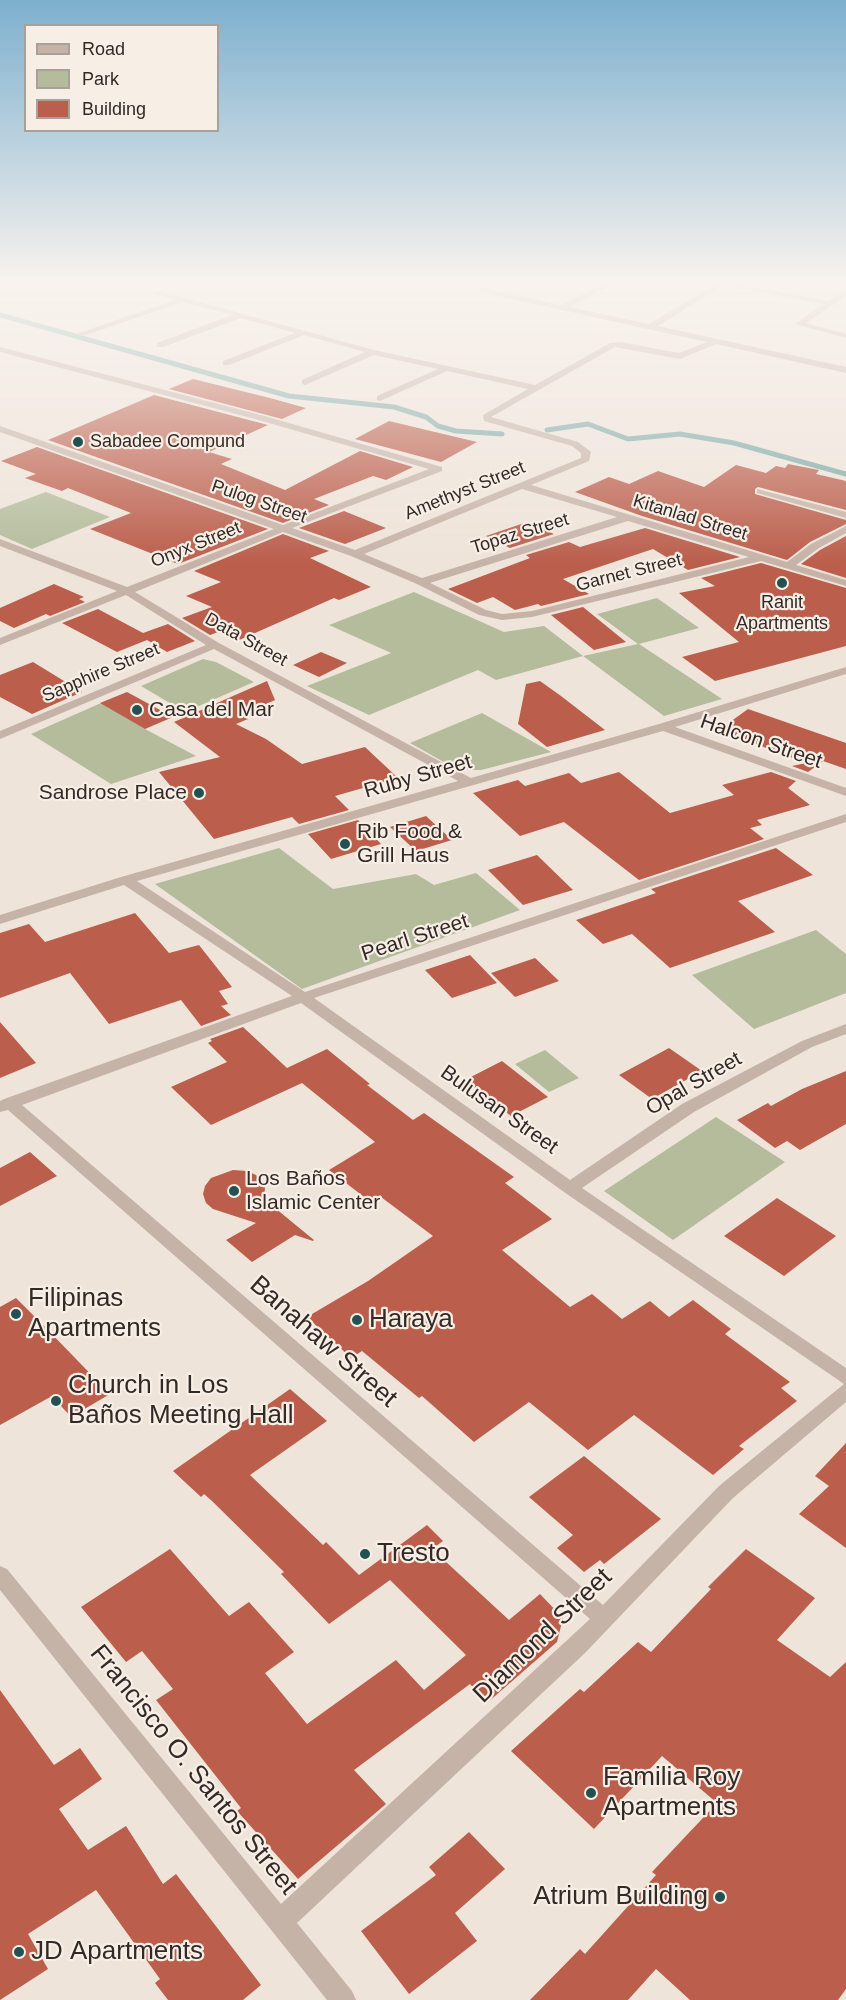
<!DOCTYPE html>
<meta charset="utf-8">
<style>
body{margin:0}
#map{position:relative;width:846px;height:2000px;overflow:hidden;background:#efe4da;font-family:Arial,sans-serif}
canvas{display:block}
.legend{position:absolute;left:24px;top:24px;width:195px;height:108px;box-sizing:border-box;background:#f7eee6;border:2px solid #a9a09a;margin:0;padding:8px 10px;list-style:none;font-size:18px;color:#332a27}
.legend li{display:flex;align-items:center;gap:12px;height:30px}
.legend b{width:30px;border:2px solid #a9a09a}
</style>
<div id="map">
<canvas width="846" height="2000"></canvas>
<ul class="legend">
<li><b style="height:8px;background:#c6b3a8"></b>Road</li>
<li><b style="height:16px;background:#b4bc9c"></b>Park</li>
<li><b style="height:16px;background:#bb5e4c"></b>Building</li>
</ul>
</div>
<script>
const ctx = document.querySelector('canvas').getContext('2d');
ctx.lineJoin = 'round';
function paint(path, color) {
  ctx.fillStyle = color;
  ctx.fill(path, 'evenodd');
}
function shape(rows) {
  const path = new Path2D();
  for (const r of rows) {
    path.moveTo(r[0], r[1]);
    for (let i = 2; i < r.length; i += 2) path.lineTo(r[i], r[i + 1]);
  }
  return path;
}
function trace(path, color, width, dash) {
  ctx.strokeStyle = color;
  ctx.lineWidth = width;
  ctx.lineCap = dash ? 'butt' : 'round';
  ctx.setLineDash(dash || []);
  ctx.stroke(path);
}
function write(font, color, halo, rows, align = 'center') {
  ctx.font = font + ' Arial,sans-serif';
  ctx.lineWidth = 4.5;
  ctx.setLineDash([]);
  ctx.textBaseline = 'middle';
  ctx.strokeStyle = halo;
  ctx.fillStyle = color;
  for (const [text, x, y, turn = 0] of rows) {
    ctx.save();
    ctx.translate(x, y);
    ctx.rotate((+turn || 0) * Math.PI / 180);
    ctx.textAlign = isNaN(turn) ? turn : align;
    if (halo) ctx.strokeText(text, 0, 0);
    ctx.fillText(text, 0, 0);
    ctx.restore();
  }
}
const green = shape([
 [46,492,110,517,32,549,0,535,0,509],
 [414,592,504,632,544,626,583,656,638,644,597,614,657,598,699,628,639,644,722,699,664,716,583,656,496,680,478,670,369,715,307,686,391,653,329,625],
 [203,659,216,662,254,682,185,712,141,686],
 [101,703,145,729,196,756,111,784,31,734],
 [482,713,551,752,481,770,465,770,449,765,410,743],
 [279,848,333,889,416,874,434,885,476,873,520,910,302,989,155,884],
 [816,930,846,954,846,993,754,1029,692,975],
 [545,1050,579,1078,549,1092,515,1064],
 [716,1117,785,1162,673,1240,604,1191]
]);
const stream = shape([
 [0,315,289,396,394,407,426,417,438,426,456,431,502,434],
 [547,430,588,424,628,439,680,434,734,443,846,474]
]);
const building = shape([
 [193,379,270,398,306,408,282,419,169,389],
 [154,395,268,425,209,452,232,459,221,464,285,490,360,451,413,467,386,480,373,476,314,499,329,505,283,523,48,440],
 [389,421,477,442,441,462,355,439],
 [37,447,268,529,178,564,90,529,131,513,68,488,62,491,25,478,36,474,1,461],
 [788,464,819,470,816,474,846,481,846,510,758,487,755,489,755,494,846,520,846,524,810,542,787,560,642,516,575,492,609,477,629,484,658,471,704,487,736,465,766,473,776,466,785,468],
 [344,511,386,528,345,544,299,528],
 [527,522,554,534,510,548,486,536],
 [645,528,740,557,688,570,653,549,563,579,589,594,541,606,538,604,515,610,493,597,477,603,448,589,530,558,526,555,569,542,580,547],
 [283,534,329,551,310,558,371,587,339,600,334,598,237,641,218,632,210,635,182,618,212,607,186,596,221,582,194,571],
 [846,536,846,578,801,564,820,550],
 [761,563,846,588,846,646,715,681,682,657,739,642,679,593,715,586,701,578],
 [54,584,84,597,79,599,85,602,50,616,46,614,14,628,0,621,0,608],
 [583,607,626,642,594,650,551,615],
 [98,609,143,633,168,624,195,641,167,652,147,640,117,652,62,623],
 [321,652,347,663,319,677,293,665],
 [33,662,82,692,32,714,0,697,0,675],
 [267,681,275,700,241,716,248,719,236,724,266,739,302,764,365,747,398,778,335,796,349,810,299,824,292,817,214,839,159,772,220,757,174,722],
 [540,681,561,696,605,730,547,747,518,724,526,684],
 [127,692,173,717,145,729,100,703],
 [748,709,846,743,846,769,823,761,808,772,792,766,806,763,719,730],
 [619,772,670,813,734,795,722,785,771,772,796,781,788,788,810,805,757,820,762,825,750,828,764,839,639,880,564,822,520,836,473,793,518,780,525,786,569,773,581,783],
 [426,816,452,840,416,851,390,827],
 [358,820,381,844,331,859,308,834],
 [776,848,813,875,738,901,775,932,670,968,632,934,603,944,576,920,656,893,651,889],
 [537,855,573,890,523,905,488,870],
 [135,913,169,953,199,945,232,987,219,991,228,1004,221,1006,231,1015,201,1026,181,1000,109,1024,70,973,0,998,0,933,29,924,45,942],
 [470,955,497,983,452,998,425,970],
 [535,958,559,981,515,997,491,973],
 [0,1022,36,1063,0,1078],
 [243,1027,287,1068,327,1049,370,1084,367,1085,413,1120,424,1113,514,1177,505,1183,552,1219,502,1250,570,1307,592,1294,622,1319,650,1301,669,1317,693,1300,731,1329,725,1334,790,1382,781,1388,797,1401,739,1446,744,1449,713,1475,634,1415,588,1450,529,1402,474,1442,422,1396,419,1398,362,1351,351,1358,307,1317,368,1281,433,1236,381,1197,372,1203,329,1170,375,1142,302,1083,211,1125,171,1087,227,1062,208,1043,212,1041,210,1039],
 [669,1048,702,1071,652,1099,619,1075],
 [502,1061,548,1097,511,1116,465,1080],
 [846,1071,846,1124,800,1150,787,1141,775,1148,737,1120,768,1103,771,1106,802,1089],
 [30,1152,57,1176,0,1206,0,1168],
 [233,1170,247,1171,256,1175,265,1188,264,1199,314,1240,313,1241,295,1235,252,1262,226,1240,256,1223,213,1209,206,1203,203,1194,205,1186,211,1178],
 [777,1198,836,1236,784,1276,724,1236],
 [16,1298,45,1327,110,1394,71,1417,52,1396,0,1425,0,1307],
 [290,1389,327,1421,250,1475,323,1545,326,1542,359,1575,427,1525,443,1541,432,1549,509,1620,540,1594,563,1618,557,1642,487,1703,470,1684,354,1770,386,1804,298,1879,237,1811,241,1808,156,1700,173,1689,142,1651,126,1662,81,1607,170,1549,229,1616,249,1602,294,1652,265,1673,307,1724,396,1660,424,1690,466,1655,390,1580,329,1624,281,1574,284,1572,212,1501,204,1494,201,1497,173,1471],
 [846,1443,846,1548,799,1514,829,1486,815,1476],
 [584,1456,661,1519,604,1564,600,1560,584,1572,557,1548,573,1535,529,1497],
 [746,1549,815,1598,777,1640,830,1677,846,1662,846,1989,838,2000,690,2000,656,1969,628,2000,530,2000,580,1949,585,1954,656,1875,652,1872,717,1803,662,1756,594,1829,511,1751,580,1689,584,1692,638,1642,651,1652,711,1589,708,1587],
 [0,1690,54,1765,80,1748,102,1779,59,1809,88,1850,126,1826,163,1884,176,1874,261,1985,243,2000,168,2000,155,1983,160,1979,96,1890,28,1934,48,1969,0,2000],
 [469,1832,505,1869,455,1913,477,1941,409,1994,361,1931,436,1875,429,1867]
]);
const minor = shape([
 [486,284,495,284,489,289,561,305,603,284,613,284,570,307,649,324,716,284,739,284,828,301,846,290,846,296,806,323,846,334,846,338,795,324,823,304,724,285,658,326,846,367,846,373,716,344,680,359,615,347,491,417,578,442,591,452,589,461,531,485,787,562,811,544,846,526,846,533,819,548,796,565,846,580,846,586,761,561,532,617,502,620,479,615,417,584,351,556,283,532,135,592,219,643,471,778,659,724,846,667,846,674,675,727,846,788,846,796,663,731,137,881,305,992,846,814,846,822,314,998,570,1180,682,1104,802,1041,846,1024,846,1034,812,1047,694,1112,582,1188,846,1368,846,1402,733,1498,585,1653,297,1923,352,1991,356,2000,327,2000,0,1590,0,1566,7,1569,281,1904,590,1619,8,1110,0,1112,0,1101,4,1099,292,996,124,885,0,924,0,915,121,877,458,781,214,649,0,739,0,731,206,645,126,595,0,645,0,638,117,591,0,546,0,539,127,587,274,529,0,432,0,426,283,525,429,469,255,419,0,352,0,347,261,415,442,467,442,471,292,528,355,550,581,458,581,453,572,446,484,421,483,415,528,389,447,371,380,401,377,400,377,396,438,369,374,355,305,385,302,384,302,380,365,352,304,335,229,365,223,365,223,361,295,333,241,318,163,347,157,347,157,343,232,315,183,302,83,336,76,334,175,300,157,295,157,291,160,291,374,350,535,385,610,343,621,342,679,353,707,342,480,292,480,288,486,284],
 [522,489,617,517,422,578,364,554,522,489],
 [628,521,749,557,532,611,502,614,486,610,430,583,628,521],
 [301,1003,564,1192,844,1384,719,1486,603,1605,22,1105,301,1003],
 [757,489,846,512,846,518,757,493,757,489]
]);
const markers = [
 [78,442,6,"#215150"],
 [782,583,6,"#215150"],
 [137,710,6,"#215150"],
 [199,793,6,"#215150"],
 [345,844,6,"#215150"],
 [234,1191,6,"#215150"],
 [16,1314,6,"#215150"],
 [357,1320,6,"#215150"],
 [56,1401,6,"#215150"],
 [365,1554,6,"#215150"],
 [591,1793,6,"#215150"],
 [720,1897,6,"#215150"],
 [19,1952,6,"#215150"]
];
const farPoinames = [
 ["Sabadee Compund",90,442],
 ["Ranit",782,603,"center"],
 ["Apartments",782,624,"center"]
];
const farStreetnames = [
 ["Amethyst Street",465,491,-22],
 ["Pulog Street",259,502,19],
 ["Kitanlad Street",690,518,17],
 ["Topaz Street",520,534,-17],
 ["Onyx Street",196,545,-22],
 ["Garnet Street",629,573,-14],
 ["Data Street",246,640,29],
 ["Sapphire Street",101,673,-23]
];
const poiNames = [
 ["Casa del Mar",149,710],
 ["Sandrose Place",187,793,"right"],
 ["Rib Food &",357,832],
 ["Grill Haus",357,856],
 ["Los Baños",246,1179],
 ["Islamic Center",246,1203]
];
const streetNames = [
 ["Halcon Street",761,742,19],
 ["Ruby Street",418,777,-16],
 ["Pearl Street",415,938,-18],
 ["Opal Street",694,1084,-30],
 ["Bulusan Street",499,1110,35]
];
const nearPoinames = [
 ["Filipinas",28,1299],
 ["Apartments",28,1329],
 ["Haraya",369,1320],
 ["Church in Los",68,1386],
 ["Baños Meeting Hall",68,1416],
 ["Tresto",377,1554],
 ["Familia Roy",603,1778],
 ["Apartments",603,1808],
 ["Atrium Building",708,1897,"right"],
 ["JD Apartments",31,1952]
];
const nearStreetnames = [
 ["Banahaw Street",323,1342,41],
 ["Diamond Street",543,1636,-44],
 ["Francisco O. Santos Street",193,1770,51]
];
paint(green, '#b4bc9c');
trace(stream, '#7ca9a7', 5);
paint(building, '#bb5e4c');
paint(minor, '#c6b3a8');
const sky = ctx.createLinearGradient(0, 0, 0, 564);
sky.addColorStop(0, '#7db0ce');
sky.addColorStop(0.5, '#f8f3ee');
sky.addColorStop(1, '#f8f3ee00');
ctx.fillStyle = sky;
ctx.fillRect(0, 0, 846, 564);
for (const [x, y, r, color] of markers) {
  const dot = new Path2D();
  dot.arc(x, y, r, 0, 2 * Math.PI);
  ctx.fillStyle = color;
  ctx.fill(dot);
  trace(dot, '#f7eee6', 2);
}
write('18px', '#332a27', '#f7eee6', farPoinames, 'left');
write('18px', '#332a27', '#f7eee6', farStreetnames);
write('21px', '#332a27', '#f7eee6', poiNames, 'left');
write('21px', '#332a27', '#f7eee6', streetNames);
write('26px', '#332a27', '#f7eee6', nearPoinames, 'left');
write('26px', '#332a27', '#f7eee6', nearStreetnames);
</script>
